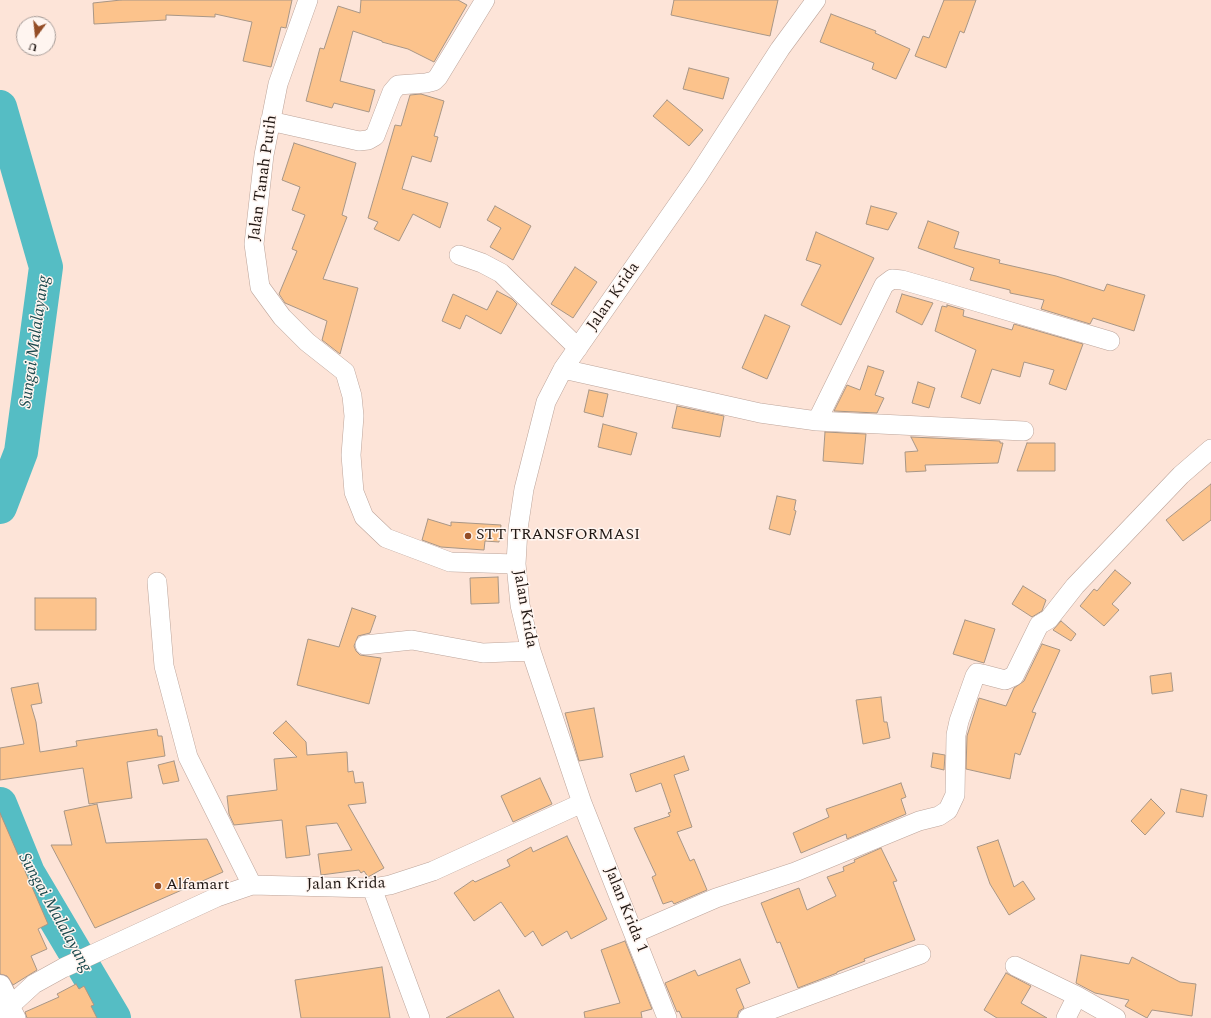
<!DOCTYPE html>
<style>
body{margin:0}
#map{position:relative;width:1211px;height:1018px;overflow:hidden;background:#fde4d8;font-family:Spectral,serif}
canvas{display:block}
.north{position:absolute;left:16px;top:16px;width:40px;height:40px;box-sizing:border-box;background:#fff5f0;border:1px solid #a69c98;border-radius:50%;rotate:195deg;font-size:11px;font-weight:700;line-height:16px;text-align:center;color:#201713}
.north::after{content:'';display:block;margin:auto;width:14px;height:18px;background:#944d26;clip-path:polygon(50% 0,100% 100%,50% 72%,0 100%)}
</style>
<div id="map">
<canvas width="1211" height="1018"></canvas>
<div class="north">U</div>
</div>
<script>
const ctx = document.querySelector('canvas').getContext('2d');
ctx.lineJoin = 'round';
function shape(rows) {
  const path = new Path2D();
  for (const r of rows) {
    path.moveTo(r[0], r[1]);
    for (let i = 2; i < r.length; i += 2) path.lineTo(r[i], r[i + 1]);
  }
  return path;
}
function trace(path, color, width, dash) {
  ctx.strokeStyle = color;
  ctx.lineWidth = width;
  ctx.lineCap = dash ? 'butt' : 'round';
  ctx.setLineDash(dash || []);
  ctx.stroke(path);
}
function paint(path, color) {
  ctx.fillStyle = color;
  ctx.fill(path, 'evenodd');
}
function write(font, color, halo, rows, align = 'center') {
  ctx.font = font + ' Spectral,serif';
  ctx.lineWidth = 3;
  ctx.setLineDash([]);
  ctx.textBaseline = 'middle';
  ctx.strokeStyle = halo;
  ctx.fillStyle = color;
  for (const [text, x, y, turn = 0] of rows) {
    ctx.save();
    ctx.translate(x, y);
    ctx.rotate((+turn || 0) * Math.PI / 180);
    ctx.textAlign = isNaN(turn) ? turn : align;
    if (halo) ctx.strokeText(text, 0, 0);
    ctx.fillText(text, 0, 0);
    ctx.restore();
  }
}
const river = shape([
 [0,107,46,267,21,452,0,507],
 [0,804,28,873,114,1018]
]);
const building = shape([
 [121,0,292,0,286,28,281,27,271,67,243,61,252,22,215,14,215,17,166,15,166,20,94,24,93,3,121,0],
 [361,0,458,0,467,5,434,62,408,49,382,42,382,41,353,31,340,81,375,90,369,112,334,103,332,108,306,101,320,48,324,49,338,6,360,13,361,0],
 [674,0,778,0,770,36,671,15,674,0],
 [944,0,976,0,964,33,960,31,946,68,915,56,923,36,929,38,944,0],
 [831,14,876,31,875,33,910,49,896,79,872,69,874,63,820,42,831,14],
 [689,68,729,78,723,99,683,89,689,68],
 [421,94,444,101,434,136,438,137,431,162,412,156,402,189,448,203,440,228,413,214,399,241,374,229,378,222,368,218,395,125,401,126,410,95,421,94],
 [667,100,703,130,689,146,653,116,667,100],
 [294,143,356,163,342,215,347,217,323,279,358,288,340,354,322,340,327,321,285,303,279,294,297,251,292,249,305,215,292,210,300,187,282,180,294,143],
 [495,206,531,226,513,260,490,247,501,228,487,220,495,206],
 [871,206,897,213,888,230,866,224,871,206],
 [928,221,959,232,954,248,1000,260,999,263,1056,276,1104,291,1107,284,1145,295,1134,331,1093,318,1090,324,1041,309,1044,300,1010,293,1010,290,970,280,974,268,918,248,928,221],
 [816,232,874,258,841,325,801,305,821,265,806,260,816,232],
 [575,267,597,282,573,318,551,304,575,267],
 [497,291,512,299,517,304,501,334,466,315,460,329,442,321,453,294,487,310,497,291],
 [902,294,933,303,922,325,896,312,902,294],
 [947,305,964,310,963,316,1012,330,1014,324,1083,344,1066,390,1049,384,1054,370,1024,362,1020,377,992,369,980,404,961,397,976,350,935,331,942,306,947,307,947,305],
 [765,315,790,326,767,379,742,368,765,315],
 [868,366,884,371,875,395,884,398,877,413,834,411,847,385,860,390,868,366],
 [918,382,935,388,929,408,912,403,918,382],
 [589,390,608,394,603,417,584,412,589,390],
 [677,406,724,416,720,437,672,428,677,406],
 [603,424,637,433,631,455,598,447,603,424],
 [825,432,866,434,863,464,823,461,825,432],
 [911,437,1000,441,1000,443,1003,443,998,463,925,465,926,471,906,472,905,452,918,451,911,437],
 [1027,443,1055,443,1055,471,1017,471,1027,443],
 [1211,484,1211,520,1183,541,1166,520,1211,484],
 [777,496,796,500,794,510,796,511,790,535,769,529,777,496],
 [428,519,451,526,451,522,501,525,499,542,485,541,484,550,441,547,422,540,428,519],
 [1115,570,1131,583,1112,604,1119,610,1104,626,1080,606,1094,589,1097,591,1115,570],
 [498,577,499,603,471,604,470,578,498,577],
 [1023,586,1046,600,1042,611,1032,617,1012,604,1023,586],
 [35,598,96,598,96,630,35,630,35,598],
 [352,608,376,616,370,633,358,636,354,646,356,651,360,655,381,658,369,704,297,685,308,639,339,647,352,608],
 [965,620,995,629,984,663,953,654,965,620],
 [1061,621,1076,634,1071,641,1053,630,1061,621],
 [1042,644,1060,650,1032,712,1036,713,1020,755,1015,753,1010,779,966,769,967,736,979,698,1006,706,1014,688,1024,681,1042,644],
 [1171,673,1173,691,1152,694,1150,676,1171,673],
 [38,683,42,703,31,705,36,722,40,752,77,746,76,741,157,729,158,736,162,736,165,756,127,762,132,798,89,804,83,768,0,780,0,748,24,744,11,688,38,683],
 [881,697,884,722,887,722,890,738,863,744,856,700,881,697],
 [594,708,603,757,579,761,565,713,594,708],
 [286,721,306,742,307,755,347,752,348,772,353,771,355,783,363,782,366,803,348,805,384,868,368,877,364,871,361,873,359,870,321,875,318,854,352,850,337,823,306,826,310,855,286,858,282,820,234,825,229,814,227,796,277,790,274,759,297,757,273,733,286,721],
 [933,753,945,755,944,770,931,767,933,753],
 [684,756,689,770,674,775,692,827,677,832,690,861,694,859,707,890,674,904,672,901,663,904,652,877,656,875,634,828,670,816,668,813,671,812,661,783,636,792,630,774,684,756],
 [174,761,179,781,163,784,158,765,174,761],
 [540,778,552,804,513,822,501,796,540,778],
 [901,783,906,797,901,799,906,814,847,839,846,834,801,853,793,833,829,817,826,809,901,783],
 [1181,789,1207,795,1203,817,1176,812,1181,789],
 [1151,799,1165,813,1145,835,1131,821,1151,799],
 [97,804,106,843,207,839,223,872,95,928,51,845,72,845,64,811,97,804],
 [0,813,48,924,38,929,47,949,31,956,37,970,13,985,7,976,0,974,0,813],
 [567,836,607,919,571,939,567,931,542,946,533,931,525,937,501,902,474,921,454,893,473,880,475,882,510,866,507,860,531,847,533,852,567,836],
 [998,840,1014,887,1023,881,1035,899,1009,915,990,884,977,847,998,840],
 [881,848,897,881,893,882,915,940,864,959,865,961,837,972,837,973,798,988,780,942,777,943,761,903,799,888,807,910,836,896,827,877,844,871,843,867,855,862,854,860,881,848],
 [625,941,652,1009,641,1012,642,1018,585,1018,584,1012,620,1003,601,950,625,941],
 [1081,955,1129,964,1132,957,1180,982,1196,984,1192,1016,1152,1010,1147,1018,1125,1006,1129,1000,1095,993,1076,983,1081,955],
 [740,959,750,983,736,989,744,1008,739,1011,737,1018,682,1018,679,1011,677,1012,665,983,695,970,698,976,740,959],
 [382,967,390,1018,301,1018,295,980,382,967],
 [1006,973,1031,986,1021,1003,1047,1018,997,1018,984,1010,1006,973],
 [76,984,79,989,84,986,94,1005,91,1006,97,1018,27,1018,25,1012,59,997,57,994,76,984],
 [499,990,514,1018,446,1018,499,990]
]);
const minor = shape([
 [308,0,278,84,264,155,254,244,260,287,282,317,307,342,345,372,352,396,354,416,351,455,354,492,364,517,386,538,450,562,516,564],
 [270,121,359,141,368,140,375,136,392,92,398,85,426,83,434,81,438,77,485,0],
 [459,255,482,263,501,273,578,348],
 [563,369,760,413,817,421,884,285,892,279,902,280,937,290,1110,341],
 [817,421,1024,431],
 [157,582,164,666,188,757,252,885],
 [365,645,412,640,483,653,531,651],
 [582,803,667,1018],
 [372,888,420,1018],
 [635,933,716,898,795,872,919,821,939,816,948,810,955,795,956,735,959,721,975,676,977,673,982,674,1005,680,1014,676,1039,625,1049,619,1075,586,1181,475,1211,449],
 [1015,966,1077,996,1116,1018],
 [16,1018,10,1006,34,984,63,968,217,897,252,885,372,888,390,885,433,871,582,803,531,651,520,605,516,564,518,529,524,489,546,402,563,369,697,177,780,49,816,0],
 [748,1018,921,954],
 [1066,1018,1077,996]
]);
const major = shape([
 [0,986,10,1006,1,1018]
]);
const markers = [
 [468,536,4,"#944d26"],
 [158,886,4,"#944d26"]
];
const streetNames = [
 ["Jalan Tanah Putih",264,178,-82],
 ["Jalan Krida",614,297,-55],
 ["Jalan Krida",524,609,80],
 ["Jalan Krida",346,885,-1],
 ["Jalan Krida 1",625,910,68]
];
const poiNames = [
 ["STT TRANSFORMASI",476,536],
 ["Alfamart",166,886]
];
const waterNames = [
 ["Sungai Malalayang",36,342,-82],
 ["Sungai Malalayang",54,913,61]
];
trace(river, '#55bdc4', 34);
paint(building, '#fcc38c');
trace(building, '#a89686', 1);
trace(minor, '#bca49a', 20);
trace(major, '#bca49a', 24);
trace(minor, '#fff', 19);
trace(major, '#fff', 22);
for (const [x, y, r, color] of markers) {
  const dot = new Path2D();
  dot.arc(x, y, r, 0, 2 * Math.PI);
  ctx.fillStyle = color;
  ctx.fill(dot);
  trace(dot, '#fff5f0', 1.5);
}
write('16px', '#201713', '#fff5f0', streetNames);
write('16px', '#201713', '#fff5f0', poiNames, 'left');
write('italic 17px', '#1b494d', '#fff5f0', waterNames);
</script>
